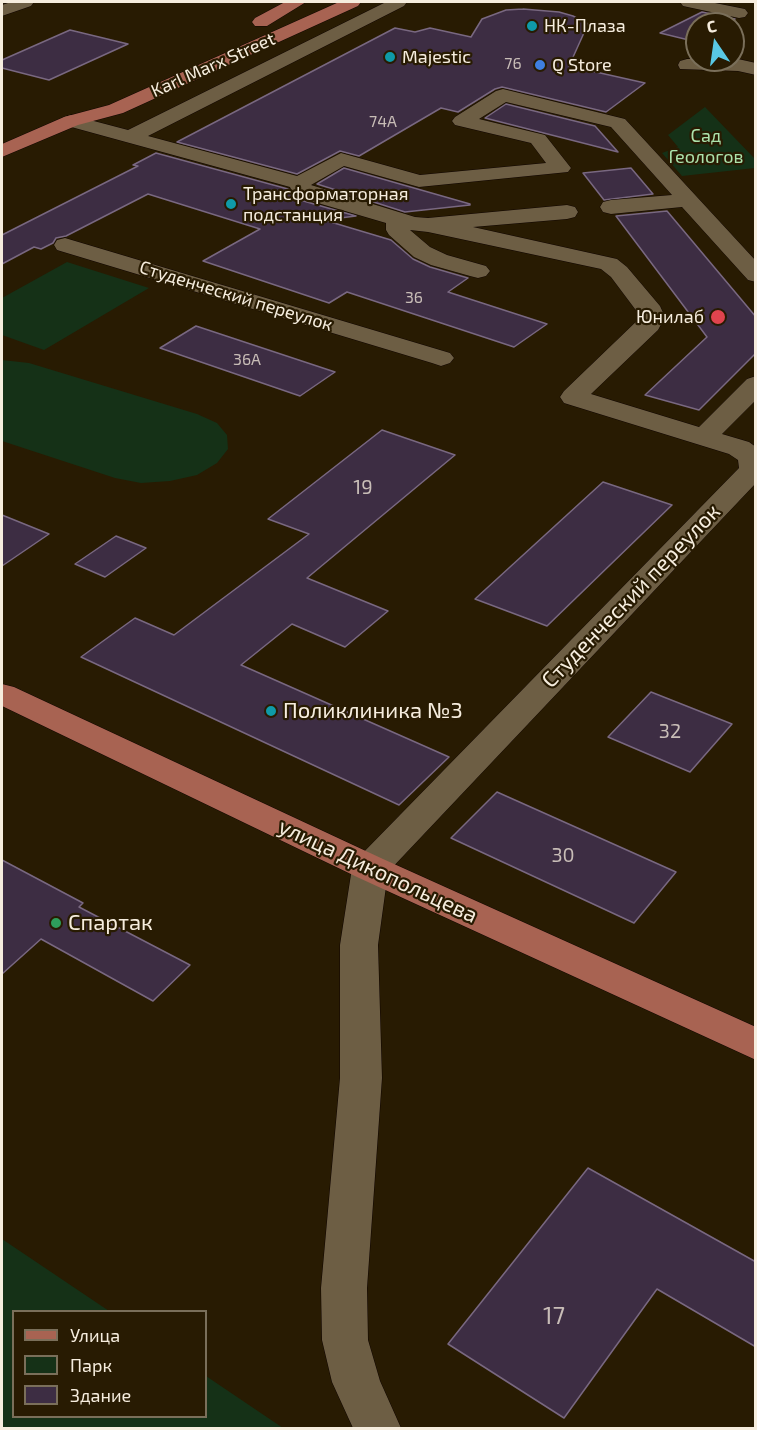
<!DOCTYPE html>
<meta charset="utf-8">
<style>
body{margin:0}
#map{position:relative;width:757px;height:1430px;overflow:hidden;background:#281b02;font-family:"Exo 2",sans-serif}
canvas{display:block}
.frame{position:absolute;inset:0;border:3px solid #f6edde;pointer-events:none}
.legend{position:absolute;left:12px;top:1310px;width:195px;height:108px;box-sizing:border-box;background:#281b02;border:2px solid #7a6f5a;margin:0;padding:8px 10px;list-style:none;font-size:18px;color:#f6edde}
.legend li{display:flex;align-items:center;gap:12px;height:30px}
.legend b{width:30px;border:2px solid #7a6f5a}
.north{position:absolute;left:685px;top:12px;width:60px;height:60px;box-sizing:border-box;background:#281b02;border:2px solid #7a6f5a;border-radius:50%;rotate:347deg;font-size:16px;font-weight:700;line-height:24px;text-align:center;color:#f6edde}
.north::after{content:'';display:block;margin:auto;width:21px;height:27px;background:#59c8e5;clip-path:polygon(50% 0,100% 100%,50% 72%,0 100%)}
</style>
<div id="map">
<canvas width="757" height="1430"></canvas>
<div class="frame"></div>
<ul class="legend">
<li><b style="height:8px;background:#a86352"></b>Улица</li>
<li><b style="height:16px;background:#153117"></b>Парк</li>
<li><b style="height:16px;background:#3d2d43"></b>Здание</li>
</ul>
<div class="north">С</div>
</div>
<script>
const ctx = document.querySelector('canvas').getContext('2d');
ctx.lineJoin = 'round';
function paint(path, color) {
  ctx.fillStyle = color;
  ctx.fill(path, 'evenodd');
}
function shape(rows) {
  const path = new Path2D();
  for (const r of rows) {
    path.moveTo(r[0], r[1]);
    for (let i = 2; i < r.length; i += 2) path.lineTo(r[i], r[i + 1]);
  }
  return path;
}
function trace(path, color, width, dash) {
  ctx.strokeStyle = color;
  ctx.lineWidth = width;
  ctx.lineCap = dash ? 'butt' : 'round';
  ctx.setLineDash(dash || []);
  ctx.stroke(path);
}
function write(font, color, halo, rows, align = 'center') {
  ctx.font = font + ' "Exo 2",sans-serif';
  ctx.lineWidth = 4.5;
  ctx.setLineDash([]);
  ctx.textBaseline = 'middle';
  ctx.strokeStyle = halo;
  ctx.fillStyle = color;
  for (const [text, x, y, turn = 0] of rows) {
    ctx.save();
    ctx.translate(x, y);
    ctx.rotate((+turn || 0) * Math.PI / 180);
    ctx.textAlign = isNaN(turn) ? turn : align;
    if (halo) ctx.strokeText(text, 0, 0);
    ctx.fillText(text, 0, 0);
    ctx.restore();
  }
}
const green = shape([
 [705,107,755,159,755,168,682,176,662,153,678,147,668,135],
 [67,262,149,288,44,350,2,335,2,298],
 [2,360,29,363,197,414,217,423,227,435,228,449,217,463,197,475,170,481,141,483,115,478,2,441],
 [2,1239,109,1311,14,1312,14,1416,206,1416,206,1376,283,1428,2,1428]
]);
const building = shape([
 [523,9,559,12,573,16,588,24,569,66,645,83,606,112,502,87,495,89,458,112,441,108,359,156,340,151,297,174,177,142,395,28,415,32,430,28,471,37,482,19,506,10,523,9],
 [702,12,735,19,729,24,697,24,697,42,660,33,702,12],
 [70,30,128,44,49,80,2,68,2,60,70,30],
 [506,104,595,126,618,152,485,118,506,104],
 [156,153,288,189,293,198,356,216,324,220,391,240,413,259,430,267,468,278,448,292,547,324,514,347,347,292,329,303,203,261,260,229,148,194,66,236,56,238,53,243,41,249,34,247,2,264,2,235,138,166,133,165,156,153],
 [344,168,470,204,470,205,405,212,317,184,344,168],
 [631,168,653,194,604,200,583,173,631,168],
 [667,211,756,317,756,353,699,410,645,395,707,337,616,216,667,211],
 [196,326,335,372,300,396,160,348,196,326],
 [382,430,455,455,307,578,388,611,345,647,292,624,241,665,449,757,399,805,81,657,135,618,174,635,309,534,268,519,382,430],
 [603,482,672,505,547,626,475,599,603,482],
 [2,515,49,534,2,566,2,515],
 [116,536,146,548,105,577,75,564,116,536],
 [651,692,732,724,690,772,608,737,651,692],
 [497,792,676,872,634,923,451,838,497,792],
 [2,860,83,903,79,907,190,965,153,1001,41,939,2,974,2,860],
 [588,1168,756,1262,756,1347,657,1289,564,1418,448,1344,588,1168]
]);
const minor = shape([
 [11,2,34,2,31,6,2,16,2,5,11,2],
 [386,2,407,2,404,6,148,136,297,176,341,153,420,175,546,163,531,143,455,125,452,121,455,117,496,91,503,89,625,119,756,261,756,282,748,280,682,207,611,214,603,212,600,207,603,202,611,200,672,195,611,127,506,102,479,119,545,135,571,168,568,172,419,187,344,166,311,185,415,217,428,218,567,205,575,207,578,212,575,217,567,219,473,227,617,259,627,267,660,306,665,317,658,330,591,394,699,427,747,379,756,376,756,400,722,434,749,442,756,447,756,483,388,872,378,945,382,1078,367,1288,368,1340,380,1381,401,1428,353,1428,332,1382,322,1340,321,1288,340,1078,340,945,352,868,357,859,739,468,738,460,729,454,564,403,560,397,564,391,641,317,611,277,601,269,428,232,410,230,430,247,447,255,486,266,490,271,486,276,478,278,470,276,431,265,414,257,389,235,386,230,386,223,294,196,290,187,64,125,61,121,64,117,71,115,128,130,386,2],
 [680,2,710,2,745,9,748,13,745,17,739,18,683,6,680,2],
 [687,59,738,59,756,63,756,75,738,71,680,69,678,65,680,61,687,59],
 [65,238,450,353,454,358,450,363,441,366,432,363,57,250,54,245,57,240,65,238]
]);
const major = shape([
 [285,2,306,2,267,26,255,26,252,22,255,18,285,2],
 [339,2,361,2,358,6,123,113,78,125,2,157,2,144,64,117,109,105,339,2],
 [2,684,14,687,383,859,756,1027,756,1060,357,877,2,706,2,684]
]);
const markers = [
 [532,26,6,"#0f9aa8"],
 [390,57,6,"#0f9aa8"],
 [540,65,6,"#3f7fe0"],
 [231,204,6,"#0f9aa8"],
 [718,317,8,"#e0444e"],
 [271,711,6,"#0f9aa8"],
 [56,923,6,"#2e9e5b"]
];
const farNumbernames = [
 ["76",513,64],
 ["74А",383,122],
 ["36",414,298],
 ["36А",247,360]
];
const farPoinames = [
 ["НК-Плаза",544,26],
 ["Majestic",402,57],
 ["Q Store",552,65],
 ["Трансформаторная",243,194],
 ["подстанция",243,215],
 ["Юнилаб",704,317,"right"]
];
const farStreetnames = [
 ["Karl Marx Street",213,65,-24],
 ["Студенческий переулок",236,296,17]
];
const farParknames = [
 ["Сад",706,136],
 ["Геологов",706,157]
];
const numberNames = [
 ["19",363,487],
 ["32",670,731],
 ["30",563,855]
];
const streetNames = [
 ["Студенческий переулок",631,596,-46],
 ["улица Дикопольцева",378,871,25]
];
const poiNames = [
 ["Поликлиника №3",283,711],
 ["Спартак",68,923]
];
const nearNumbernames = [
 ["17",554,1316]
];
paint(green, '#153117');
paint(building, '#3d2d43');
trace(building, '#796881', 1.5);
trace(minor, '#100500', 1);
trace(major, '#100500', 1);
paint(minor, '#6d5e44');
paint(major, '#a86352');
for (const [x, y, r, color] of markers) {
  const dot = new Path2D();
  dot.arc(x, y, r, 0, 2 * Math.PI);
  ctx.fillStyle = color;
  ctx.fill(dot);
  trace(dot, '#281b02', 2);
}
write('16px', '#c8bdb7', null, farNumbernames);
write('18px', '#f6edde', '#281b02', farPoinames, 'left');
write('18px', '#f6edde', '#281b02', farStreetnames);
write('18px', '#ace3ac', '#281b02', farParknames);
write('20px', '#c8bdb7', null, numberNames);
write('22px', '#f6edde', '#281b02', streetNames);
write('22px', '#f6edde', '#281b02', poiNames, 'left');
write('24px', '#c8bdb7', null, nearNumbernames);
</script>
